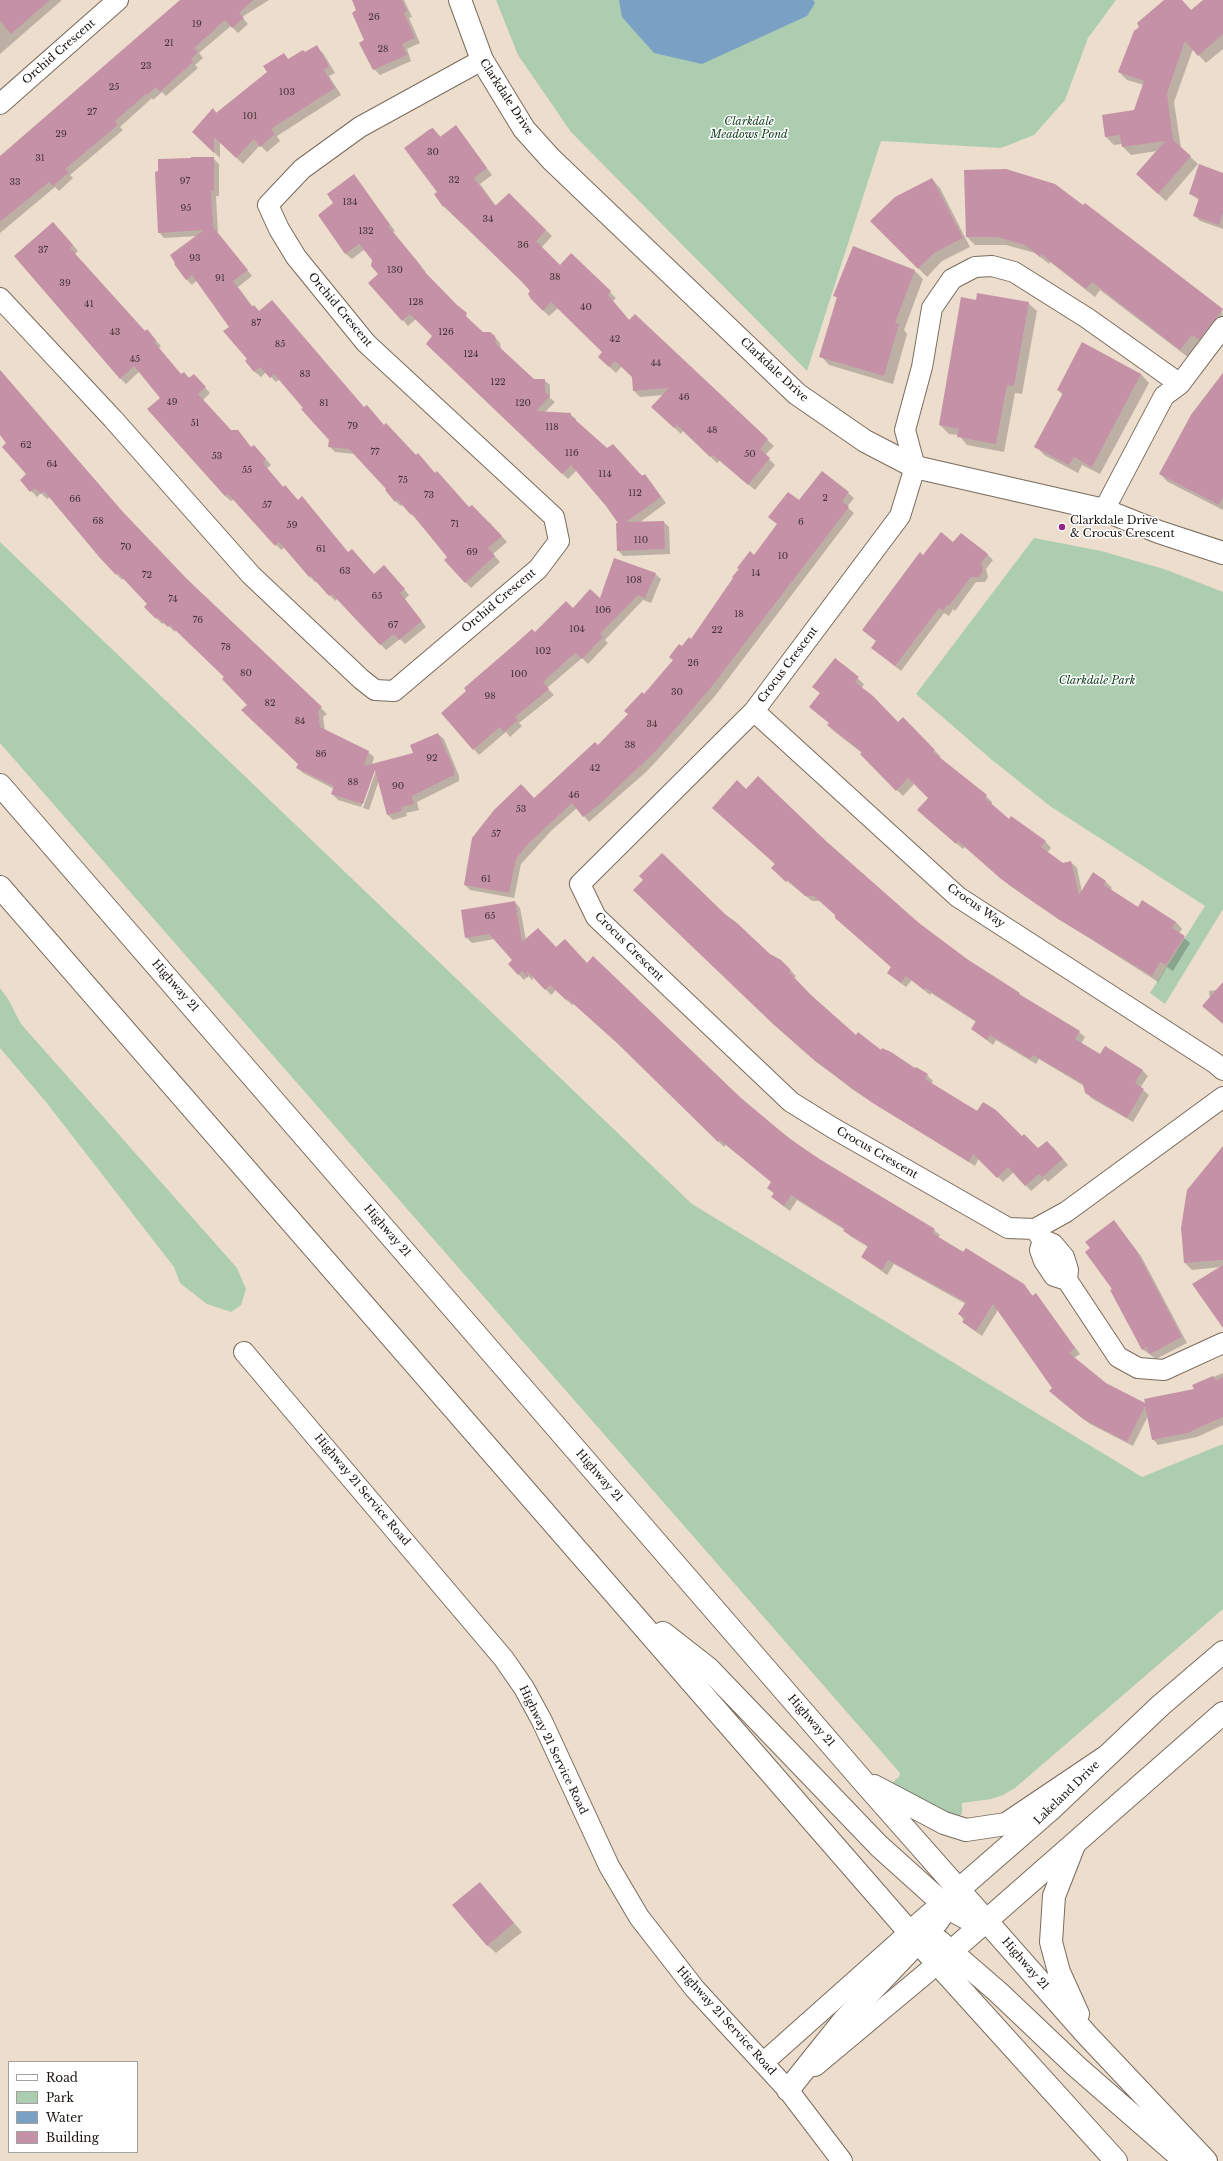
<!DOCTYPE html>
<style>
body{margin:0}
#map{position:relative;width:1223px;height:2161px;overflow:hidden;background:#ecddcd;font-family:"Libre Baskerville",serif}
canvas{display:block}
.legend{position:absolute;left:8px;top:2061px;width:130px;height:92px;box-sizing:border-box;background:#fff;border:1px solid #a3a19f;margin:0;padding:5px 7px;list-style:none;font-size:12px;color:#19140f}
.legend li{display:flex;align-items:center;gap:8px;height:20px}
.legend b{width:20px;border:1px solid #a3a19f}
</style>
<div id="map">
<canvas width="1223" height="2161"></canvas>
<ul class="legend">
<li><b style="height:5px;background:#fff"></b>Road</li>
<li><b style="height:11px;background:#adcdb1"></b>Park</li>
<li><b style="height:11px;background:#7aa1c4"></b>Water</li>
<li><b style="height:11px;background:#c591a6"></b>Building</li>
</ul>
</div>
<script>
const ctx = document.querySelector('canvas').getContext('2d');
ctx.lineJoin = 'round';
function paint(path, color) {
  ctx.fillStyle = color;
  ctx.fill(path, 'evenodd');
}
function shape(rows) {
  const path = new Path2D();
  for (const r of rows) {
    path.moveTo(r[0], r[1]);
    for (let i = 2; i < r.length; i += 2) path.lineTo(r[i], r[i + 1]);
  }
  return path;
}
function trace(path, color, width, dash) {
  ctx.strokeStyle = color;
  ctx.lineWidth = width;
  ctx.lineCap = dash ? 'butt' : 'round';
  ctx.setLineDash(dash || []);
  ctx.stroke(path);
}
function write(font, color, halo, rows, align = 'center') {
  ctx.font = font + ' "Libre Baskerville",serif';
  ctx.lineWidth = 3;
  ctx.setLineDash([]);
  ctx.textBaseline = 'middle';
  ctx.strokeStyle = halo;
  ctx.fillStyle = color;
  for (const [text, x, y, turn = 0] of rows) {
    ctx.save();
    ctx.translate(x, y);
    ctx.rotate((+turn || 0) * Math.PI / 180);
    ctx.textAlign = isNaN(turn) ? turn : align;
    if (halo) ctx.strokeText(text, 0, 0);
    ctx.fillText(text, 0, 0);
    ctx.restore();
  }
}
const green = shape([
 [496,0,1116,0,1088,38,1065,100,1034,135,1001,148,881,141,807,371,571,132,518,55],
 [1034,538,1101,551,1164,569,1223,592,1223,909,1165,1004,1150,993,1205,906,1050,806,992,760,916,694],
 [0,542,692,1204,1142,1477,1223,1444,1223,1609,1015,1788,1003,1795,991,1799,962,1803,962,1814,956,1818,902,1793,893,1782,899,1777,900,1773,0,743],
 [0,988,8,999,21,1024,237,1268,246,1289,241,1305,231,1312,207,1304,180,1283,174,1267,46,1102,0,1048]
]);
const water = shape([
 [619,0,813,0,815,3,807,16,702,64,654,53,622,17]
]);
const shadow = shape([
 [0,0,62,0,0,54],
 [181,0,269,0,242,17,248,24,238,33,231,26,199,53,203,58,195,65,198,68,166,96,162,92,153,100,152,98,120,127,123,130,70,175,73,178,59,191,55,187,0,233,0,157],
 [353,0,404,0,412,17,409,18,420,43,407,49,411,61,380,75,374,69],
 [1170,0,1181,0,1191,11,1204,0,1223,0,1223,49,1206,63,1193,49,1174,102,1181,148,1198,164,1166,201,1145,182,1157,151,1131,155,1123,147,1123,144,1114,145,1106,137,1103,116,1135,111,1144,85,1127,80,1119,72],
 [317,47,323,53,335,73,329,76,341,95,277,136,280,141,267,152,260,145,243,164,220,142,220,158,193,132,213,109,217,113,268,73,284,55,289,60],
 [456,126,492,175,480,184,496,206,509,194,552,236,541,248,560,266,571,255,616,298,613,301,630,321,635,316,774,446,765,455,775,465,755,490,720,460,717,463,683,431,681,434,653,407,664,395,640,397,634,391,633,377,622,366,616,373,599,357,604,352,558,308,549,316,532,299,531,291,525,283,443,206,438,193,433,129,441,137],
 [213,158,219,164,219,196,216,196,218,233,252,276,238,287,253,307,384,426,469,508,488,523,489,522,507,542,493,554,500,562,471,588,445,560,448,557,417,520,403,505,401,506,395,501,387,489,355,454,335,452,330,447,330,439,280,379,276,382,266,372,261,377,255,372,246,361,248,359,230,327,197,280,192,285,186,279,198,236,164,238,159,232],
 [965,171,1222,309,1223,327,1189,358,1100,290,1095,297,1050,262,1049,264,1035,253,1006,245,975,245,967,237],
 [1223,174,1223,229,1200,221,1194,215,1199,200,1190,194],
 [354,176,395,231,393,232,426,272,425,273,482,333,495,337,500,343,501,350,534,380,544,380,550,385,550,398,555,402,545,412,570,414,576,419,576,422,607,450,650,481,666,503,639,523,664,522,669,527,670,554,623,556,618,550,620,523,607,505,577,470,568,479,427,343,434,336,416,319,408,326,403,320,373,260,365,249,352,259,346,254,319,215,335,204],
 [932,179,940,188,970,247,942,261,927,277,872,221],
 [58,228,78,251,75,254,145,332,152,336,161,346,159,348,181,375,199,381,210,393,203,400,231,431,254,451,259,451,271,465,267,468,283,487,348,553,374,575,389,572,409,595,405,599,426,627,405,644,400,639,386,650,338,598,335,601,317,581,315,582,310,577,285,547,281,550,234,499,231,501,225,496,166,430,162,398,140,371,126,384,120,378],
 [854,247,915,271,923,279,904,330,907,334,893,384,829,365,821,356,838,299,835,296],
 [1028,303,1037,311,1022,394,1015,393,1004,452,967,445,959,435,949,434,940,425],
 [1082,344,1141,374,1149,383,1100,474,1082,465,1078,473,1044,455,1036,446,1063,395,1058,390],
 [0,370,128,519,189,582,327,714,323,717,325,730,368,752,374,757,372,765,415,754,438,734,444,739,459,776,459,781,417,802,419,810,406,813,407,816,393,820,387,814,379,780,369,810,363,808,376,770,374,770,361,807,338,800,332,794,334,789,303,773,297,768,300,764,225,677,176,630,175,632,164,622,162,624,146,607,149,604,124,578,122,580,101,558,50,497,47,499,41,493,37,497,21,480,27,475,8,443,0,434],
 [1223,373,1223,510,1168,482,1160,474,1191,415],
 [848,493,854,498,847,507,854,513,715,696,675,741,646,772,589,822,577,808,552,830,521,864,514,898,470,890,465,885,534,799,598,747,629,714,674,660,682,647,691,640,754,556,799,501],
 [954,544,987,554,993,560,986,569,988,577,985,582,976,582,955,611,953,609,949,616,944,613,901,671,872,648,923,556],
 [655,574,661,579,651,603,643,600,605,640,608,643,588,664,582,658,547,688,554,695,519,723,522,726,510,737,506,732,479,755,442,713,535,634,573,609,600,600],
 [835,659,864,684,861,689,898,724,903,718,941,757,939,758,986,796,992,802,991,805,1009,820,1045,841,1051,848,1047,853,1063,864,1071,862,1077,868,1082,892,1093,874,1106,882,1112,888,1110,891,1138,908,1142,902,1176,922,1182,929,1179,933,1190,943,1173,971,1167,967,1158,982,1036,904,1009,885,965,847,963,849,925,817,930,798,915,783,903,796,861,754,862,753,835,732,828,725,830,724,810,707,821,694,813,687],
 [746,790,826,842,918,924,966,960,1024,998,1079,1032,1085,1037,1081,1044,1100,1056,1143,1071,1148,1076,1140,1088,1149,1095,1133,1122,1091,1098,1086,1092,1084,1086,1039,1059,1036,1064,996,1040,993,1045,972,1029,976,1022,931,993,930,995,912,980,906,987,894,978,892,968,821,901,812,901,778,874],
 [634,890,725,916,770,955,781,961,796,976,794,979,811,996,856,1036,927,1075,933,1081,931,1084,1022,1137,1038,1150,1053,1147,1068,1165,1048,1182,1045,1179,1031,1191,1014,1172,1003,1182,979,1158,975,1166,853,1090,805,1052],
 [515,902,520,908,526,940,556,948,587,964,756,1113,820,1161,934,1230,940,1235,938,1238,1024,1285,1033,1296,1036,1294,1080,1354,1074,1358,1106,1384,1146,1405,1195,1390,1194,1385,1223,1373,1223,1425,1197,1437,1158,1445,1153,1439,1148,1416,1133,1446,1090,1424,1056,1397,1054,1388,998,1310,982,1336,969,1327,959,1314,966,1304,894,1264,887,1275,862,1257,868,1247,850,1236,845,1230,797,1200,790,1211,778,1202,772,1197,774,1194,768,1188,772,1182,726,1145,724,1147,623,1048,574,1004,572,1005,556,990,551,995,532,974,533,981,528,976,524,980,509,964,514,960,495,939,472,943,466,937],
 [1223,986,1223,1024,1210,999,1209,991,1217,990],
 [1223,1152,1223,1324,1221,1267,1192,1270,1185,1263],
 [1114,1222,1141,1256,1187,1343,1156,1359,1142,1349,1113,1289,1091,1249],
 [479,1883,522,1932,496,1953,487,1945]
]);
const building = shape([
 [0,0,50,0,11,34,0,21],
 [180,0,253,0,239,13,244,18,232,28,225,20,194,48,198,52,191,59,193,62,160,92,156,87,147,95,146,94,115,121,118,125,65,169,69,172,53,186,49,182,0,222,0,156],
 [352,0,402,0,407,11,404,13,415,38,402,44,407,55,373,70,359,43,364,40,352,13,356,10],
 [1164,0,1182,0,1191,10,1203,0,1223,0,1223,34,1198,56,1185,41,1167,93,1173,140,1191,156,1158,194,1136,174,1165,141,1122,147,1120,135,1105,137,1102,115,1134,110,1144,81,1118,72,1134,31,1139,27,1137,23],
 [317,45,329,66,324,70,335,88,271,129,275,134,260,147,254,139,236,158,214,137,214,153,192,132,212,109,213,108,216,113,267,72,263,66,284,53,288,59,303,50,305,52],
 [456,125,487,168,474,178,495,206,509,193,546,230,536,241,560,265,571,253,611,291,608,295,629,320,635,314,768,439,760,449,770,458,748,485,713,455,710,457,677,425,674,428,651,407,669,388,633,391,632,377,615,361,609,367,598,357,602,352,551,302,543,311,531,299,528,294,530,291,523,283,444,206,443,207,434,194,437,192,404,148,430,129,433,128,440,137],
 [191,157,214,157,214,191,211,191,213,227,248,270,233,281,252,307,254,305,259,311,272,300,364,407,367,405,384,425,386,423,416,455,418,453,435,473,437,471,469,507,472,505,502,536,488,548,495,556,465,583,444,560,447,557,412,514,411,515,397,499,395,502,385,490,386,489,349,449,328,447,329,440,301,409,303,408,274,374,270,378,260,367,254,372,245,361,247,359,223,331,229,327,192,275,186,280,174,264,175,263,170,255,204,230,158,233,155,172,158,171,158,159,191,158],
 [1199,164,1223,173,1223,213,1219,225,1193,216,1199,198,1189,194],
 [1006,169,1055,184,1083,205,1085,203,1223,309,1199,340,1192,335,1180,350,1092,282,1086,289,1041,254,1040,257,1025,245,997,237,966,237,964,170],
 [354,174,390,225,388,226,421,266,420,267,457,305,467,313,466,316,472,322,483,332,490,332,495,336,496,344,534,379,545,379,545,392,550,396,536,411,571,413,571,416,607,448,613,444,642,476,645,474,661,497,626,522,664,521,665,549,617,551,616,523,618,523,606,506,571,465,562,474,426,344,432,336,410,314,402,321,368,283,378,274,371,266,372,260,359,244,345,254,318,215,333,203,327,194],
 [932,178,963,238,934,253,918,269,870,221,895,197],
 [53,222,73,245,70,248,145,331,147,329,156,340,154,342,181,374,184,372,189,378,194,374,206,387,198,394,231,430,238,430,251,447,254,445,266,459,263,463,283,487,285,485,298,500,302,496,348,552,352,549,374,574,384,565,405,589,400,593,422,621,399,640,394,634,380,645,332,594,329,596,311,576,309,577,279,542,275,546,228,494,225,496,147,409,160,398,134,366,120,379,14,256],
 [853,246,915,270,895,323,899,324,884,376,819,357,837,297,833,296],
 [977,293,1029,302,1014,386,1007,385,996,444,957,437,959,429,939,425,961,297,976,300],
 [1082,342,1141,374,1092,467,1074,457,1069,465,1034,447,1063,393,1057,390],
 [0,370,123,512,187,579,322,707,318,711,320,727,369,751,364,766,413,753,410,745,438,733,454,769,454,775,412,796,414,804,401,807,402,811,387,815,375,770,363,804,331,794,334,786,296,768,298,764,241,710,247,705,222,679,224,677,170,625,168,627,157,617,156,619,144,607,147,604,118,573,116,575,100,558,44,491,41,494,35,488,30,492,20,480,26,474,2,447,6,443,0,435],
 [1223,373,1223,496,1219,505,1159,474,1191,415],
 [822,471,849,492,842,501,849,507,709,690,656,751,600,804,583,817,572,803,526,846,516,859,509,893,464,885,472,838,494,810,521,784,534,798,595,742,598,745,628,714,624,711,642,692,644,694,673,660,669,657,679,644,682,646,689,637,691,639,733,578,732,577,739,569,737,568,750,551,754,555,777,524,768,517,788,492,799,500],
 [941,532,953,542,961,533,988,554,981,563,983,571,979,577,971,577,949,606,948,604,943,611,939,608,895,666,871,648,876,641,862,630,920,552,923,555],
 [614,558,656,573,645,598,638,595,600,634,603,637,582,659,575,653,543,682,549,689,515,717,518,720,504,732,500,727,473,750,441,713,466,691,464,688,514,645,532,629,535,632,566,601,573,608,590,589,600,598],
 [835,658,859,677,855,682,873,696,898,722,903,717,935,750,933,752,987,795,985,798,1009,819,1011,816,1046,841,1041,847,1063,863,1071,861,1079,895,1093,872,1106,881,1104,885,1138,907,1142,900,1176,922,1172,928,1185,936,1166,965,1160,962,1152,976,1058,919,1001,879,958,841,956,844,917,810,928,798,908,778,896,791,860,754,862,752,827,725,829,723,809,707,820,693,812,687],
 [758,776,826,841,919,923,967,959,1020,993,1019,994,1080,1031,1075,1039,1100,1054,1105,1046,1143,1070,1135,1083,1144,1089,1127,1118,1085,1093,1083,1084,1033,1055,1030,1059,990,1035,987,1040,971,1029,976,1021,925,988,924,990,906,976,901,983,887,973,891,967,835,918,835,915,814,896,805,896,788,880,786,882,771,868,775,864,712,808,737,780,746,789],
 [662,853,726,915,737,923,770,954,781,960,791,970,789,972,810,994,856,1035,858,1032,881,1050,882,1048,891,1052,915,1068,916,1067,928,1074,925,1079,977,1111,983,1102,996,1110,1022,1136,1024,1134,1038,1148,1047,1141,1063,1159,1042,1177,1039,1174,1025,1186,1008,1167,997,1178,973,1154,969,1162,871,1102,815,1061,773,1024,633,890,643,880,639,876],
 [515,901,522,942,538,928,556,947,565,939,587,963,593,956,741,1098,790,1139,821,1160,935,1229,932,1233,963,1252,966,1248,1024,1284,1032,1296,1036,1293,1075,1348,1069,1353,1106,1383,1145,1403,1144,1399,1194,1389,1192,1385,1213,1376,1216,1381,1223,1377,1223,1417,1191,1431,1192,1432,1152,1440,1145,1406,1127,1442,1083,1419,1049,1391,1052,1388,993,1304,976,1331,962,1322,965,1318,958,1314,966,1302,888,1260,882,1270,861,1257,868,1246,843,1231,845,1229,791,1195,784,1206,771,1197,774,1193,767,1188,771,1182,720,1140,718,1142,617,1043,568,999,566,1000,550,985,545,990,527,971,528,978,522,971,518,975,508,964,512,960,489,934,465,938,461,910],
 [1223,982,1223,1024,1202,1006],
 [1223,1146,1223,1260,1184,1263,1181,1228,1187,1190],
 [1114,1220,1136,1250,1182,1337,1150,1354,1146,1347,1142,1350,1110,1290,1112,1289,1085,1252,1090,1248,1085,1242],
 [1223,1265,1223,1328,1192,1284],
 [480,1882,514,1923,487,1946,452,1905]
]);
const minor = shape([
 [0,104,118,0],
 [0,298,113,419,251,575,361,679,375,690,394,691,538,569,559,541,554,517,366,343,296,257,279,229,268,205,302,169,360,127,482,60],
 [1180,384,1087,318,1014,272,992,266,975,267,952,279,932,308,922,367,905,430,915,467,900,516,754,711,580,884,596,917,791,1102,833,1128,1008,1228,1035,1229,1066,1212,1223,1097],
 [1104,510,1164,396,1180,384,1223,327],
 [754,711,958,897,1215,1063,1223,1070],
 [1035,1230,1043,1240,1053,1244,1064,1257,1068,1270,1067,1280],
 [1043,1240,1040,1250,1044,1261,1054,1276,1067,1280,1118,1357,1138,1368,1164,1370,1223,1343],
 [244,1352,504,1659,524,1688,542,1721,609,1866,639,1917,695,1989,788,2090,842,2161],
 [764,2062,910,1932],
 [815,2066,937,1964]
]);
const tertiary = shape([
 [460,0,482,60,524,129,551,159,797,394,865,441,915,467,1104,510,1159,532,1223,553]
]);
const secondary = shape([
 [910,1932,1050,1810,1161,1705,1223,1652],
 [937,1964,1223,1713]
]);
const primary = shape([
 [0,785,862,1780,1087,2035,1206,2161],
 [0,887,918,1942,1116,2161],
 [663,1633,709,1669,879,1846,948,1908,970,1920,987,1920],
 [874,1786,944,1823,966,1830,1006,1824,1104,1758],
 [1074,1845,1054,1896,1051,1942,1059,1972,1078,2014],
 [910,1932,926,1933,939,1941,998,1992,1077,2067,1185,2161],
 [788,2090,844,2020,937,1922,956,1895]
]);
const markers = [
 [1062,527,4,"#912689"]
];
const numberNames = [
 ["26",374,17],
 ["19",197,24],
 ["21",169,43],
 ["28",383,49],
 ["23",146,66],
 ["25",114,87],
 ["103",287,92],
 ["27",92,112],
 ["101",250,116],
 ["29",61,134],
 ["30",433,152],
 ["31",40,158],
 ["32",454,180],
 ["97",185,181],
 ["33",15,182],
 ["134",350,202],
 ["95",186,208],
 ["34",488,219],
 ["132",366,231],
 ["36",523,245],
 ["37",43,250],
 ["93",195,258],
 ["130",395,270],
 ["38",555,277],
 ["91",220,278],
 ["39",65,283],
 ["128",416,302],
 ["41",89,304],
 ["40",586,307],
 ["87",256,323],
 ["43",115,332],
 ["126",446,332],
 ["42",615,339],
 ["85",280,344],
 ["124",471,354],
 ["45",135,359],
 ["44",656,363],
 ["83",305,374],
 ["122",498,382],
 ["46",684,397],
 ["49",172,402],
 ["81",324,403],
 ["120",523,403],
 ["51",195,423],
 ["79",353,426],
 ["118",552,427],
 ["48",712,430],
 ["62",26,445],
 ["77",375,452],
 ["116",572,453],
 ["50",750,454],
 ["53",217,456],
 ["64",52,464],
 ["55",247,470],
 ["114",605,474],
 ["75",403,480],
 ["112",635,493],
 ["73",429,495],
 ["2",825,498],
 ["66",75,499],
 ["57",267,505],
 ["68",98,521],
 ["6",801,522],
 ["71",455,524],
 ["59",292,525],
 ["110",641,540],
 ["70",126,547],
 ["61",321,549],
 ["69",472,552],
 ["10",783,556],
 ["63",345,571],
 ["14",756,573],
 ["72",147,575],
 ["108",634,580],
 ["65",377,596],
 ["74",173,599],
 ["106",603,610],
 ["18",739,614],
 ["76",198,620],
 ["67",393,625],
 ["104",577,629],
 ["22",717,630],
 ["78",226,647],
 ["102",543,651],
 ["26",693,663],
 ["80",246,673],
 ["100",519,674],
 ["30",677,692],
 ["98",490,696],
 ["82",270,703],
 ["84",300,721],
 ["34",652,724],
 ["38",630,745],
 ["86",321,754],
 ["92",432,758],
 ["42",595,768],
 ["88",353,782],
 ["90",398,786],
 ["46",574,795],
 ["53",521,809],
 ["57",496,834],
 ["61",486,879],
 ["65",490,916]
];
const streetNames = [
 ["Orchid Crescent",59,52,-41],
 ["Clarkdale Drive",506,97,57],
 ["Orchid Crescent",340,310,50],
 ["Clarkdale Drive",774,370,43],
 ["Orchid Crescent",499,601,-40],
 ["Crocus Crescent",788,665,-53],
 ["Crocus Way",976,906,35],
 ["Crocus Crescent",629,947,45],
 ["Highway 21",175,986,49],
 ["Crocus Crescent",877,1153,30],
 ["Highway 21",387,1231,49],
 ["Highway 21",599,1476,49],
 ["Highway 21 Service Road",362,1490,50],
 ["Highway 21",811,1721,49],
 ["Highway 21 Service Road",553,1750,64],
 ["Lakeland Drive",1067,1793,-44],
 ["Highway 21",1025,1964,49],
 ["Highway 21 Service Road",726,2021,48]
];
const parkNames = [
 ["Clarkdale",749,122],
 ["Meadows Pond",749,135],
 ["Clarkdale Park",1097,681]
];
const poiNames = [
 ["Clarkdale Drive",1070,521],
 ["& Crocus Crescent",1070,534]
];
paint(green, '#adcdb1');
paint(water, '#7aa1c4');
paint(shadow, '#0003');
paint(building, '#c591a6');
trace(minor, '#796c5e', 22);
trace(tertiary, '#796c5e', 24);
trace(secondary, '#796c5e', 24);
trace(primary, '#796c5e', 24);
trace(minor, '#fff', 20);
trace(tertiary, '#fff', 22);
trace(secondary, '#fff', 22);
trace(primary, '#fff', 22);
for (const [x, y, r, color] of markers) {
  const dot = new Path2D();
  dot.arc(x, y, r, 0, 2 * Math.PI);
  ctx.fillStyle = color;
  ctx.fill(dot);
  trace(dot, '#fff', 1.5);
}
write('9px', '#443335', null, numberNames);
write('11px', '#19140f', '#fff', streetNames);
write('italic 11px', '#0f3e1b', '#fff', parkNames);
write('11px', '#19140f', '#fff', poiNames, 'left');
</script>
